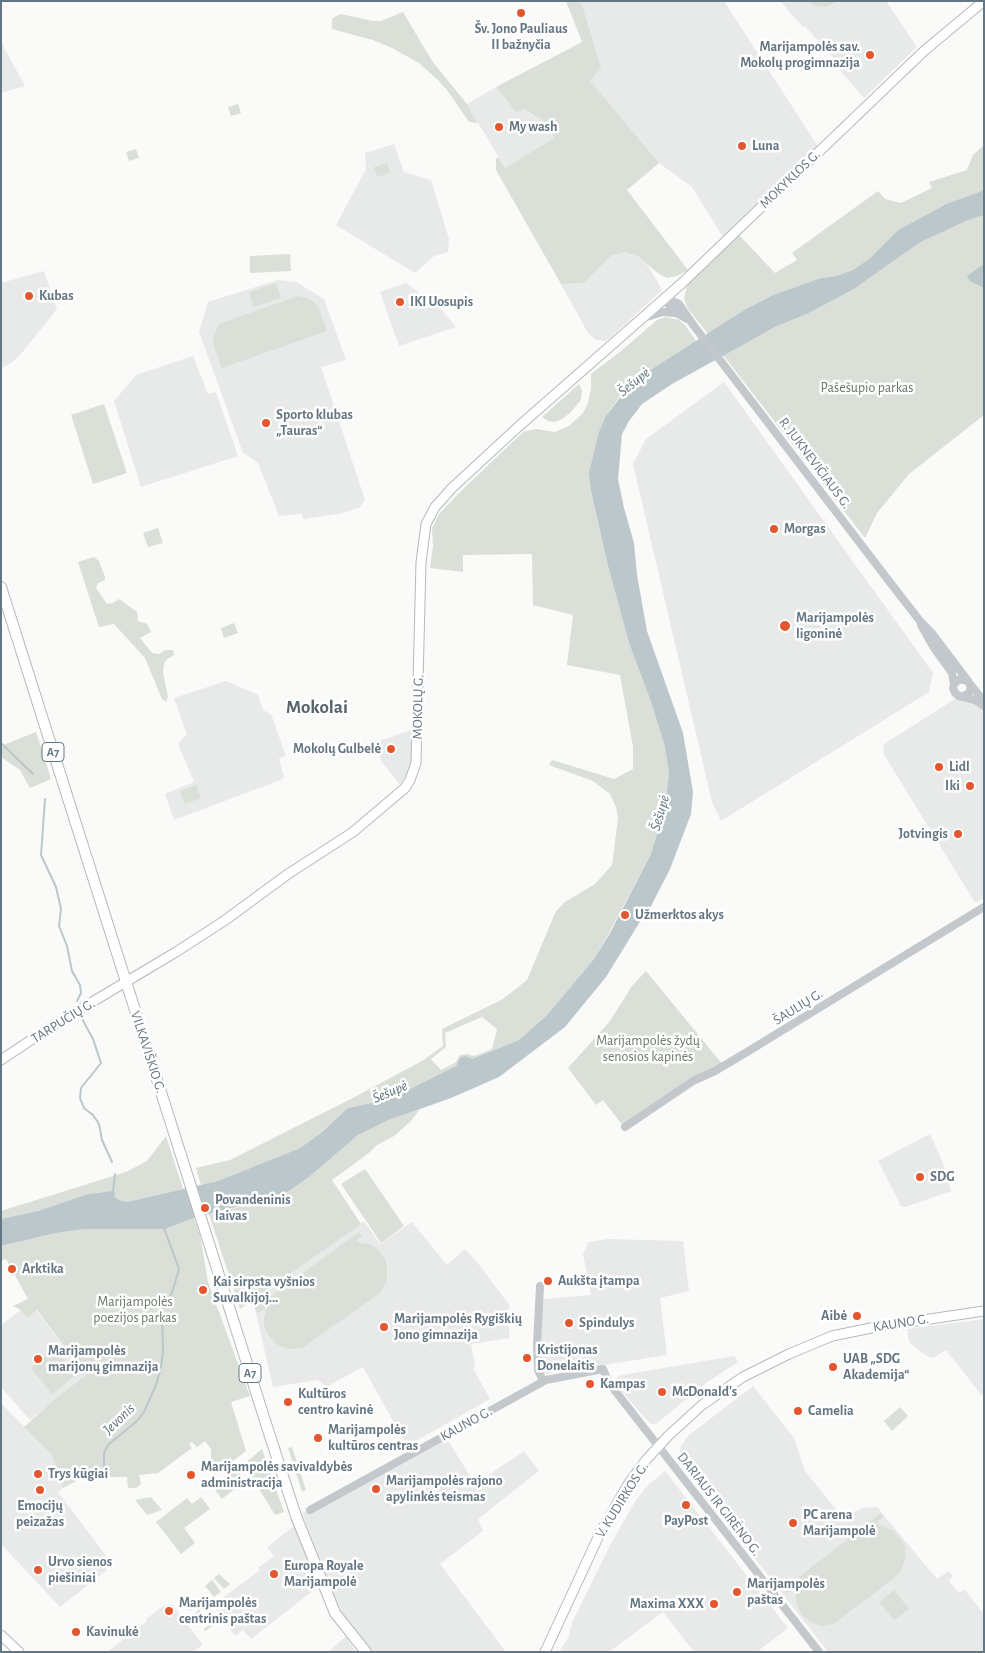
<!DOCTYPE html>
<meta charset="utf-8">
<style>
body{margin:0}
#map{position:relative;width:985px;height:1653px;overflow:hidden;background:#fafaf8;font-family:"Alegreya Sans",sans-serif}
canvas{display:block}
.frame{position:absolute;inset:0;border:2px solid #657683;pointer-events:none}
</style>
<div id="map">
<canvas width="985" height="1653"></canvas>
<div class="frame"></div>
</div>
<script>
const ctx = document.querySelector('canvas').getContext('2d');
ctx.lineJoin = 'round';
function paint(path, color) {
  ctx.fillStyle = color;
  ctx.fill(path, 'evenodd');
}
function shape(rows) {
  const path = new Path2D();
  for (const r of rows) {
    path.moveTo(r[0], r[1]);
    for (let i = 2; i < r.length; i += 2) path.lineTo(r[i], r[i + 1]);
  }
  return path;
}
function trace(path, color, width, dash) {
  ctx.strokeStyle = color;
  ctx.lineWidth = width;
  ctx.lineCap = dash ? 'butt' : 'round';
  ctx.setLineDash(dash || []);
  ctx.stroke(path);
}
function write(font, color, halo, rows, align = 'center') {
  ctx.font = font + ' "Alegreya Sans",sans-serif';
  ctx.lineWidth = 5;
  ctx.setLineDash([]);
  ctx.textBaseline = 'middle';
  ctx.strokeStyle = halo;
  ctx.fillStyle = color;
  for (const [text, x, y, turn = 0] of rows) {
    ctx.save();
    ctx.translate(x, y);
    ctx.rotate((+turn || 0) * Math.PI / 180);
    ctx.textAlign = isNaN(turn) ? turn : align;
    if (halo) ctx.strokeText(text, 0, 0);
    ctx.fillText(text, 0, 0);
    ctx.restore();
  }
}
const built = shape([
 [580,1,724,1,817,145,815,151,723,237,692,187,659,163,589,81,582,5],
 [780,1,886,1,917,47,864,98,835,65,837,62,805,26,803,27],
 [1,42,25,86,1,93],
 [496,87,516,112,522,109,544,121,554,138,505,168,467,104],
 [394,144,404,172,431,180,449,239,448,252,434,256,415,273,336,225,366,169,365,153],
 [627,252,639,257,649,267,662,290,610,338,605,341,596,340,588,333,561,284,584,283,611,256],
 [44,271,57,309,21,354,10,364,1,368,1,283],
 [278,280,296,282,324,299,346,360,321,367,365,500,360,507,344,513,303,519,302,514,279,516,258,463,243,453,199,332,208,302],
 [406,283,442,310,456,327,399,346,380,292],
 [193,356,208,394,216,392,238,456,141,487,114,401,136,375],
 [724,382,933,673,929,692,721,821,712,802,633,464,646,439],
 [226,681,258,695,263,710,271,714,286,756,279,758,284,777,283,779,174,820,165,794,194,782,178,744,187,734,174,698],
 [960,698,966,699,981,708,984,711,984,898,978,902,974,901,883,753,884,744,955,699],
 [411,730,411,764,408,773,400,785,382,762,374,743],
 [930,1134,942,1161,951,1191,905,1207,901,1206,878,1161],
 [364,1221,380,1244,412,1222,447,1265,465,1249,477,1262,510,1306,507,1315,510,1338,471,1344,475,1366,473,1368,490,1399,407,1446,363,1367,326,1387,318,1380,273,1387,253,1300],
 [608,1239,683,1241,689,1291,660,1298,667,1355,546,1374,542,1371,541,1365,542,1299,591,1295,583,1254,589,1242],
 [21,1310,36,1310,86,1375,30,1420,1,1387,1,1325],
 [984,1319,984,1398,946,1350,933,1358,925,1355,909,1342,907,1329],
 [734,1356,738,1362,706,1383,656,1424,651,1424,643,1416,612,1380,622,1375],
 [753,1386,794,1438,805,1471,843,1518,863,1508,877,1507,937,1579,949,1571,953,1576,949,1581,959,1593,964,1589,984,1614,984,1652,828,1652,678,1460,681,1446,688,1436],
 [1,1403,52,1455,63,1488,58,1492,107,1557,106,1571,60,1607,1,1544],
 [447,1439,475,1484,524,1451,539,1471,478,1519,483,1531,440,1564,506,1652,372,1652,345,1617,332,1593,302,1513],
 [665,1471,788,1628,757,1652,694,1652,663,1612,609,1652,559,1652,569,1636,572,1623,609,1547,633,1505,645,1488],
 [294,1526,319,1586,251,1639,243,1630,235,1636,213,1605,260,1570,258,1568,274,1556,267,1547],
 [172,1604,203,1645,193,1652,107,1652,147,1621,146,1619,164,1605,166,1608],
 [346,1636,356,1652,328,1652]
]);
const green = shape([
 [566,1,580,1,582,5,601,68,590,81,659,163,627,190,688,270,677,276,667,278,659,274,639,257,626,252,611,256,584,283,561,284,496,170,496,159,498,157,505,168,554,138,544,121,523,109,516,112,496,87,582,42],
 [808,1,838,1,826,7,815,6],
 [403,12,432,61,467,104,478,123,469,122,447,90,438,80,419,63,392,48,373,40,332,29,332,19,336,16,341,14,373,21,381,21],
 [238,104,241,113,231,116,228,107],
 [984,145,984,190,946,204,898,230,869,259,853,270,836,276,821,278,773,295,746,309,708,334,687,307,684,298,687,286,694,277,739,235,775,273,797,260,792,253,878,191,885,199,901,203,932,188,929,182,967,170,973,155],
 [136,149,139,158,129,161,126,152],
 [387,163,390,173,377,177,374,167],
 [984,215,984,415,909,474,877,513,865,538,723,355,775,327,807,314,854,289,919,243,966,221],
 [290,254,291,271,250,273,250,256],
 [276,283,281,298,253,307,249,292],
 [298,296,310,299,318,306,327,331,222,368,214,347,213,338,219,324],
 [666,317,679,320,685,325,696,341,644,374,629,386,618,399,606,416,591,491,608,566,629,643,651,702,665,747,669,774,665,806,651,854,609,933,594,959,547,1015,519,1040,472,1059,460,1058,456,1066,390,1099,348,1108,321,1133,300,1148,218,1181,201,1185,196,1168,230,1160,349,1100,422,1061,443,1046,442,1029,503,999,527,980,556,911,565,902,595,884,612,865,618,818,616,807,610,794,593,781,549,765,552,760,614,779,633,769,633,747,620,675,567,665,573,615,533,605,532,554,463,555,463,572,430,568,433,546,432,528,439,514,459,493,523,432,536,429,555,432,569,426,583,413,588,403,591,389,591,374,621,351,657,320],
 [482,1017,497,1029,492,1049,474,1056,467,1054,460,1055,455,1063,441,1070,431,1059,446,1047,445,1033],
 [579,384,582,390,581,400,570,413,562,419,554,422,548,421,542,417],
 [104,404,127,473,93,484,71,415],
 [158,528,163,543,148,547,143,533],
 [94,557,99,561,105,577,105,580,98,583,96,588,107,604,113,603,119,599,137,612,138,621,147,624,151,632,140,638,152,653,159,654,166,650,173,650,174,655,166,660,164,664,163,673,168,697,166,702,162,699,145,658,114,624,99,627,78,562],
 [234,623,238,633,224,638,221,628],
 [36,732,51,779,30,788,20,770,1,757,1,746],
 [196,785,201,798,185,804,180,791],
 [646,971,723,1065,623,1126,603,1100,596,1105,568,1068,610,1021,632,986],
 [420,1109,411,1121,394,1136,377,1145,370,1152,332,1180,361,1224,240,1309,209,1214,261,1202,286,1193,309,1177,358,1135,389,1120],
 [166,1136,183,1189,127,1202,119,1200,102,1192,88,1194,38,1211,1,1219,1,1211,126,1172,147,1161],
 [365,1169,404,1226,381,1243,341,1184],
 [194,1218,200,1235,208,1282,250,1396,231,1402,246,1451,215,1475,208,1467,211,1461,211,1449,205,1441,197,1447,192,1442,189,1444,192,1448,158,1473,139,1475,141,1484,136,1488,128,1488,127,1477,108,1477,78,1480,63,1488,52,1455,24,1427,54,1400,86,1375,37,1310,27,1318,21,1310,13,1306,28,1299,6,1259,1,1260,1,1246,56,1233,85,1229,165,1229],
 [359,1232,362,1236,356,1242,369,1244,376,1248,385,1259,387,1266,387,1280,380,1293,302,1348,288,1349,276,1344,267,1333,264,1326,264,1319,267,1307,258,1313,255,1308],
 [55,1349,76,1375,52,1394,31,1368],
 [900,1407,908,1416,892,1431,884,1421],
 [292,1447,306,1490,302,1492,288,1448],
 [262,1449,284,1512,275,1515,244,1464],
 [237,1468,245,1481,222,1499,213,1487],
 [151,1497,162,1510,147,1515,135,1500],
 [201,1497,210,1509,184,1528,195,1543,181,1554,156,1522,187,1498,192,1504],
 [881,1513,883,1517,876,1523,894,1531,904,1544,906,1556,901,1570,894,1578,833,1624,821,1626,812,1623,803,1616,798,1608,794,1587,787,1593,784,1589],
 [219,1574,230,1584,224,1589,214,1578],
 [212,1580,221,1592,214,1597,205,1586],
 [894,1590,909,1609,894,1620,879,1602],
 [189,1597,212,1626,205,1631,204,1629,209,1625,206,1621,200,1624,199,1622,203,1618,200,1614,195,1618,193,1615,198,1611,194,1607,190,1611,187,1608,192,1604,189,1600,184,1604,183,1602]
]);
const water = shape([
 [984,190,984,215,966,221,919,243,854,289,807,314,775,327,672,384,642,404,629,421,622,434,618,479,624,508,634,543,637,575,647,631,683,733,693,792,691,814,670,869,649,910,641,920,606,977,565,1027,499,1077,451,1098,389,1120,358,1135,309,1177,286,1193,261,1202,227,1209,194,1218,165,1229,85,1229,56,1233,1,1246,1,1219,38,1211,88,1194,114,1191,115,1193,114,1197,119,1200,127,1202,218,1181,300,1148,321,1133,348,1108,390,1099,456,1066,460,1058,465,1056,472,1059,519,1040,547,1015,594,959,610,933,651,854,665,806,669,774,665,747,651,702,629,643,608,566,591,491,589,473,599,432,606,416,629,386,644,374,746,309,773,295,821,278,836,276,853,270,869,259,898,230,946,204],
 [984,264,984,288,970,281,967,276]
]);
const stream = shape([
 [1,743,33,774],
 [45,799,41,855,56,887,61,909,59,926,67,946,72,971,80,985,81,993,77,1001],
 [81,1017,93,1039,101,1063,81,1088,80,1098,84,1108,93,1115,99,1124,102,1140,112,1162],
 [113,1191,115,1174],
 [104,1469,104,1452,109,1444,137,1421,144,1412,156,1385,161,1367,163,1351,162,1310,172,1293,179,1269,164,1228]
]);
const tertiary = shape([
 [666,298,679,304,694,326,892,585,920,621,931,632,968,681],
 [666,298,668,304,676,313,689,320],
 [643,318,663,312,675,313],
 [921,625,934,648,952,673,954,684],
 [970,684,984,701],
 [963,696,969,693,971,687,968,681,960,679,954,684,953,688,955,693,959,696,975,700,984,706],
 [625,1127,693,1081,715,1071,747,1052,984,907],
 [540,1286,537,1345,538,1370,543,1381],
 [310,1510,546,1380,603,1369,609,1383,819,1652]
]);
const secondary = shape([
 [1,1060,52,1026,176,952,224,921,288,874,353,832,405,788,410,780,416,763,421,562,426,524,435,507,452,488,518,427,681,284,924,51,984,1],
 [1,1635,19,1652],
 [545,1652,601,1531,629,1483,646,1460,668,1436,702,1405,743,1377,789,1354,832,1336,876,1327,984,1311]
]);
const trunk = shape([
 [1,587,269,1433,296,1516,335,1613,366,1652]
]);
const markers = [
 [521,13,5,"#e4572e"],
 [870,55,5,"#e4572e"],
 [499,127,5,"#e4572e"],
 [742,146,5,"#e4572e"],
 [29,296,5,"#e4572e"],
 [400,302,5,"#e4572e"],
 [266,423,5,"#e4572e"],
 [774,529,5,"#e4572e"],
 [785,626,6,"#e4572e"],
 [391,749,5,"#e4572e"],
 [939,767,5,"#e4572e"],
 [970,786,5,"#e4572e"],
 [958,834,5,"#e4572e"],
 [625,915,5,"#e4572e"],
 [920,1177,5,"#e4572e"],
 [205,1208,5,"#e4572e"],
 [12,1269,5,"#e4572e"],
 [548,1281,5,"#e4572e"],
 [203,1290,5,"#e4572e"],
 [857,1316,5,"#e4572e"],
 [569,1323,5,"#e4572e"],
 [384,1327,5,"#e4572e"],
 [527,1358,5,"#e4572e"],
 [38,1359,5,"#e4572e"],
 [833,1367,5,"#e4572e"],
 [590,1384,5,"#e4572e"],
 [662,1392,5,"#e4572e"],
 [288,1402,5,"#e4572e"],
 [798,1411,5,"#e4572e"],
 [318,1438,5,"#e4572e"],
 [38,1474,5,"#e4572e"],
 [191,1475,5,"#e4572e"],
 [376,1489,5,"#e4572e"],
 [40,1490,5,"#e4572e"],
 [686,1505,5,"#e4572e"],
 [793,1523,5,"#e4572e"],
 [38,1570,5,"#e4572e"],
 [274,1574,5,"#e4572e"],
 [737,1592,5,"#e4572e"],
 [714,1604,5,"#e4572e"],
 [169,1611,5,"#e4572e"],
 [76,1632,5,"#e4572e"]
];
const shields = [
 [53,752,22],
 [250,1373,22]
];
const shieldNames = [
 ["A7",53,752],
 ["A7",250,1373]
];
const poiNames = [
 ["Šv. Jono Pauliaus",521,29,"center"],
 ["II bažnyčia",521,45,"center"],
 ["Marijampolės sav.",860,47,"right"],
 ["Mokolų progimnazija",860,63,"right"],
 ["My wash",509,127],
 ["Luna",752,146],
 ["Kubas",39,296],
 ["IKI Uosupis",410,302],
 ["Sporto klubas",276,415],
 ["„Tauras“",276,431],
 ["Morgas",784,529],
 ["Marijampolės",796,618],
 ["ligoninė",796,634],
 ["Mokolų Gulbelė",381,749,"right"],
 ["Lidl",949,767],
 ["Iki",960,786,"right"],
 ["Jotvingis",948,834,"right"],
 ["Užmerktos akys",635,915],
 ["SDG",930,1177],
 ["Povandeninis",215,1200],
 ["laivas",215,1216],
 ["Arktika",22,1269],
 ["Aukšta įtampa",558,1281],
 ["Kai sirpsta vyšnios",213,1282],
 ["Suvalkijoj...",213,1298],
 ["Aibė",847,1316,"right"],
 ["Marijampolės Rygiškių",394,1319],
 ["Jono gimnazija",394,1335],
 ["Spindulys",579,1323],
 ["Kristijonas",537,1350],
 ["Donelaitis",537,1366],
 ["Marijampolės",48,1351],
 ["marijonų gimnazija",48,1367],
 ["UAB „SDG",843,1359],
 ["Akademija“",843,1375],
 ["Kampas",600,1384],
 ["McDonald's",672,1392],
 ["Kultūros",298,1394],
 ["centro kavinė",298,1410],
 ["Camelia",808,1411],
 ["Marijampolės",328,1430],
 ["kultūros centras",328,1446],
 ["Marijampolės savivaldybės",201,1467],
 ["administracija",201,1483],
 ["Trys kūgiai",48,1474],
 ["Marijampolės rajono",386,1481],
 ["apylinkės teismas",386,1497],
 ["Emocijų",40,1506,"center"],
 ["peizažas",40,1522,"center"],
 ["PC arena",803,1515],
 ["Marijampolė",803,1531],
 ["PayPost",686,1521,"center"],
 ["Urvo sienos",48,1562],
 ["piešiniai",48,1578],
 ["Europa Royale",284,1566],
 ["Marijampolė",284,1582],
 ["Marijampolės",747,1584],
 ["paštas",747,1600],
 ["Marijampolės",179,1603],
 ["centrinis paštas",179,1619],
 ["Maxima XXX",704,1604,"right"],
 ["Kavinukė",86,1632]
];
const streetNames = [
 ["MOKYKLOS G.",790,179,-44],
 ["R. JUKNEVIČIAUS G.",815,463,53],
 ["MOKOLŲ G.",418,707,-89],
 ["ŠAULIŲ G.",798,1007,-32],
 ["TARPUČIŲ G.",63,1021,-32],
 ["VILKAVIŠKIO G.",148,1052,72],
 ["KAUNO G.",901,1323,-9],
 ["KAUNO G.",466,1424,-29],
 ["V. KUDIRKOS G.",622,1500,-58],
 ["DARIAUS IR GIRĖNO G.",719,1504,52]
];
const parkNames = [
 ["Pašešupio parkas",867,388],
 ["Marijampolės žydų",648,1041],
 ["senosios kapinės",648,1057],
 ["Marijampolės",135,1302],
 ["poezijos parkas",135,1318]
];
const waterNames = [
 ["Šešupė",634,382,-39],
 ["Šešupė",660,813,-74],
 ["Šešupė",390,1092,-23],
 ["Jevonis",119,1419,-44]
];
const districtNames = [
 ["Mokolai",317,707]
];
paint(built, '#e8e9e9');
paint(green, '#dadfd7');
paint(water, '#bbc7cb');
trace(stream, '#bbc7cb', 2);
trace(secondary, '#b3babf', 11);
trace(trunk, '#b4b9bd', 12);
trace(tertiary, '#c3c8cc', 8);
trace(secondary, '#fff', 9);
trace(trunk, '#fff', 10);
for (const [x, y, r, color] of markers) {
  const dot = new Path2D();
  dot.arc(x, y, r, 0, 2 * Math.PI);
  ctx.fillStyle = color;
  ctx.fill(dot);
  trace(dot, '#fff', 2);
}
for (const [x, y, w] of shields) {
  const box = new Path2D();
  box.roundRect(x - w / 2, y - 9.5, w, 19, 4);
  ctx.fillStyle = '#fff';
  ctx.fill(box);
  trace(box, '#657683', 1);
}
write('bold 12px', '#657683', null, shieldNames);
write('bold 14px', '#657683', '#fff', poiNames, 'left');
write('14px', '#657683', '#fff', streetNames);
write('14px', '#687a64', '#fff', parkNames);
write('italic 15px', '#60757c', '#fff', waterNames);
write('bold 19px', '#57646e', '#fff', districtNames);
</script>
